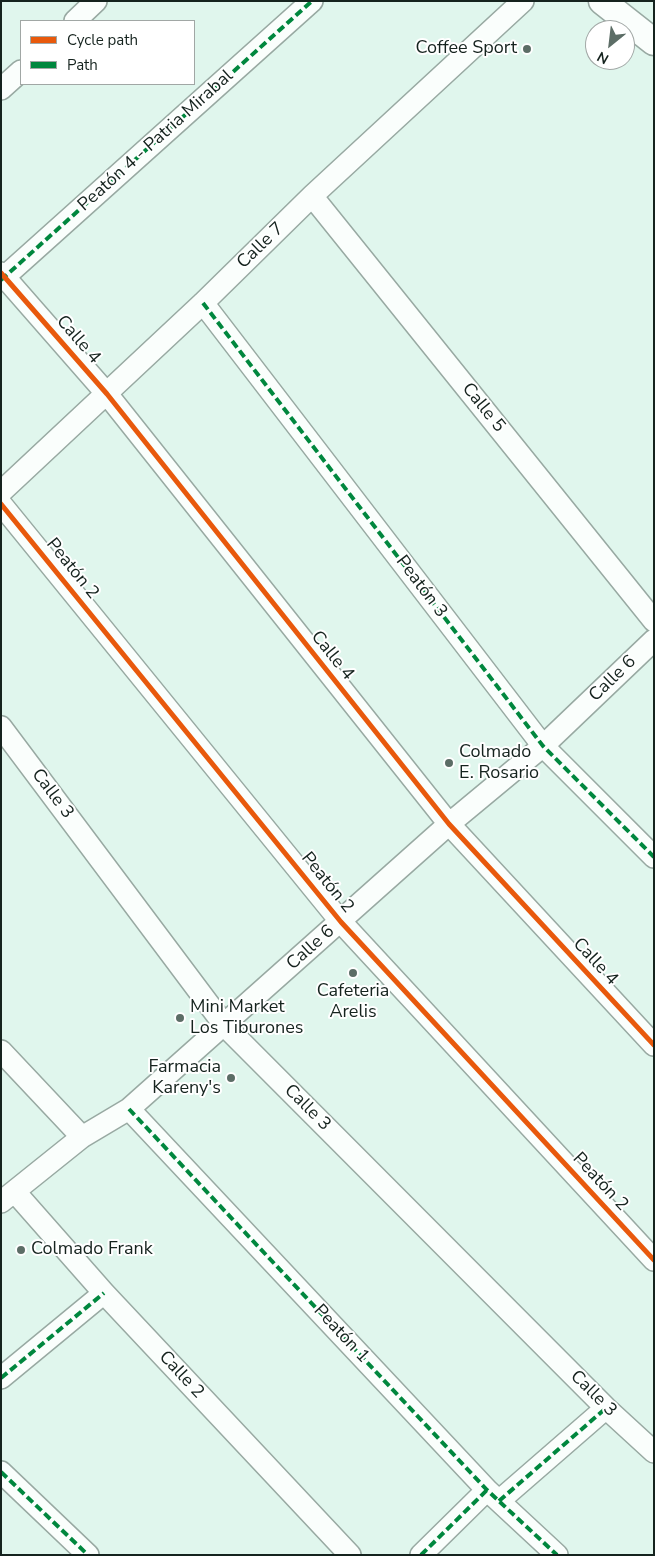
<!DOCTYPE html>
<meta charset="utf-8">
<style>
body{margin:0}
#map{position:relative;width:655px;height:1556px;overflow:hidden;background:#e0f6ed;font-family:"Nunito Sans",sans-serif}
canvas{display:block}
.frame{position:absolute;inset:0;border:2px solid #15231e;pointer-events:none}
.legend{position:absolute;left:20px;top:20px;width:175px;height:65px;box-sizing:border-box;background:#fff;border:1px solid #a1a7a5;margin:0;padding:6px 9px;list-style:none;font-size:15px;color:#15231e}
.legend li{display:flex;align-items:center;gap:10px;height:25px}
.legend b{width:25px;border:1px solid #a1a7a5}
.north{position:absolute;left:585px;top:20px;width:50px;height:50px;box-sizing:border-box;background:#fff;border:1px solid #a1a7a5;border-radius:50%;rotate:209deg;font-size:14px;font-weight:700;line-height:20px;text-align:center;color:#15231e}
.north::after{content:'';display:block;margin:auto;width:18px;height:22px;background:#5c6d66;clip-path:polygon(50% 0,100% 100%,50% 72%,0 100%)}
</style>
<div id="map">
<canvas width="655" height="1556"></canvas>
<div class="frame"></div>
<ul class="legend">
<li><b style="height:6px;background:#e8590c"></b>Cycle path</li>
<li><b style="height:6px;background:#00873e"></b>Path</li>
</ul>
<div class="north">N</div>
</div>
<script>
const ctx = document.querySelector('canvas').getContext('2d');
ctx.lineJoin = 'round';
function shape(rows) {
  const path = new Path2D();
  for (const r of rows) {
    path.moveTo(r[0], r[1]);
    for (let i = 2; i < r.length; i += 2) path.lineTo(r[i], r[i + 1]);
  }
  return path;
}
function trace(path, color, width, dash) {
  ctx.strokeStyle = color;
  ctx.lineWidth = width;
  ctx.lineCap = dash ? 'butt' : 'round';
  ctx.setLineDash(dash || []);
  ctx.stroke(path);
}
function write(font, color, halo, rows, align = 'center') {
  ctx.font = font + ' "Nunito Sans",sans-serif';
  ctx.lineWidth = 4;
  ctx.setLineDash([]);
  ctx.textBaseline = 'middle';
  ctx.strokeStyle = halo;
  ctx.fillStyle = color;
  for (const [text, x, y, turn = 0] of rows) {
    ctx.save();
    ctx.translate(x, y);
    ctx.rotate((+turn || 0) * Math.PI / 180);
    ctx.textAlign = isNaN(turn) ? turn : align;
    if (halo) ctx.strokeText(text, 0, 0);
    ctx.fillText(text, 0, 0);
    ctx.restore();
  }
}
const minor = shape([
 [75,21,96,1],
 [1,89,21,71],
 [312,196,654,621],
 [1,273,107,394,449,824,654,1045],
 [1,280,312,1],
 [203,303,543,746,654,857],
 [1,492,203,303,312,196,523,1],
 [1,504,341,922,654,1260],
 [1,727,225,1026,606,1408,654,1452],
 [1,1051,82,1137],
 [129,1109,487,1490,557,1555],
 [15,1192,104,1293,350,1555],
 [1,1202,82,1137,129,1109,449,824,543,746,654,640],
 [1,1378,104,1293],
 [1,1472,88,1555],
 [499,1501,606,1408],
 [421,1555,487,1490]
]);
const tertiary = shape([
 [602,1,654,42]
]);
const quiet = shape([
 [1,280,312,1],
 [203,303,543,746,654,857],
 [129,1109,487,1490,557,1555],
 [1,1378,104,1293],
 [1,1472,88,1555],
 [499,1501,606,1408],
 [421,1555,487,1490]
]);
const cycleway = shape([
 [1,273,107,394,449,824,654,1045],
 [1,504,341,922,654,1260]
]);
const markers = [
 [527,49,5,"#5c6d66"],
 [449,763,5,"#5c6d66"],
 [353,973,5,"#5c6d66"],
 [180,1018,5,"#5c6d66"],
 [231,1078,5,"#5c6d66"],
 [21,1250,5,"#5c6d66"]
];
const poiNames = [
 ["Coffee Sport",517,49,"right"],
 ["Colmado",459,753],
 ["E. Rosario",459,774],
 ["Cafeteria",353,992,"center"],
 ["Arelis",353,1013,"center"],
 ["Mini Market",190,1008],
 ["Los Tiburones",190,1029],
 ["Farmacia",221,1068,"right"],
 ["Kareny's",221,1089,"right"],
 ["Colmado Frank",31,1250]
];
const streetNames = [
 ["Peatón 4 - Patria Mirabal",156,141,-42],
 ["Calle 7",261,246,-44],
 ["Calle 4",78,340,49],
 ["Calle 5",483,408,51],
 ["Peatón 2",72,569,51],
 ["Peatón 3",421,587,53],
 ["Calle 4",332,656,51],
 ["Calle 6",613,679,-44],
 ["Calle 3",52,794,53],
 ["Peatón 2",327,883,51],
 ["Calle 6",311,948,-42],
 ["Calle 4",595,962,47],
 ["Calle 3",307,1108,45],
 ["Peatón 2",600,1182,47],
 ["Peatón 1",341,1334,47],
 ["Calle 2",181,1375,47],
 ["Calle 3",593,1394,45]
];
trace(minor, '#98a9a2', 24);
trace(tertiary, '#98a9a2', 29);
trace(minor, '#fafefc', 21);
trace(tertiary, '#fafefc', 26);
trace(quiet, '#00873e', 4, [8, 4]);
trace(cycleway, '#e8590c', 5);
for (const [x, y, r, color] of markers) {
  const dot = new Path2D();
  dot.arc(x, y, r, 0, 2 * Math.PI);
  ctx.fillStyle = color;
  ctx.fill(dot);
  trace(dot, '#fff', 2);
}
write('18px', '#15231e', '#fff', poiNames, 'left');
write('18px', '#15231e', '#fff', streetNames);
</script>
